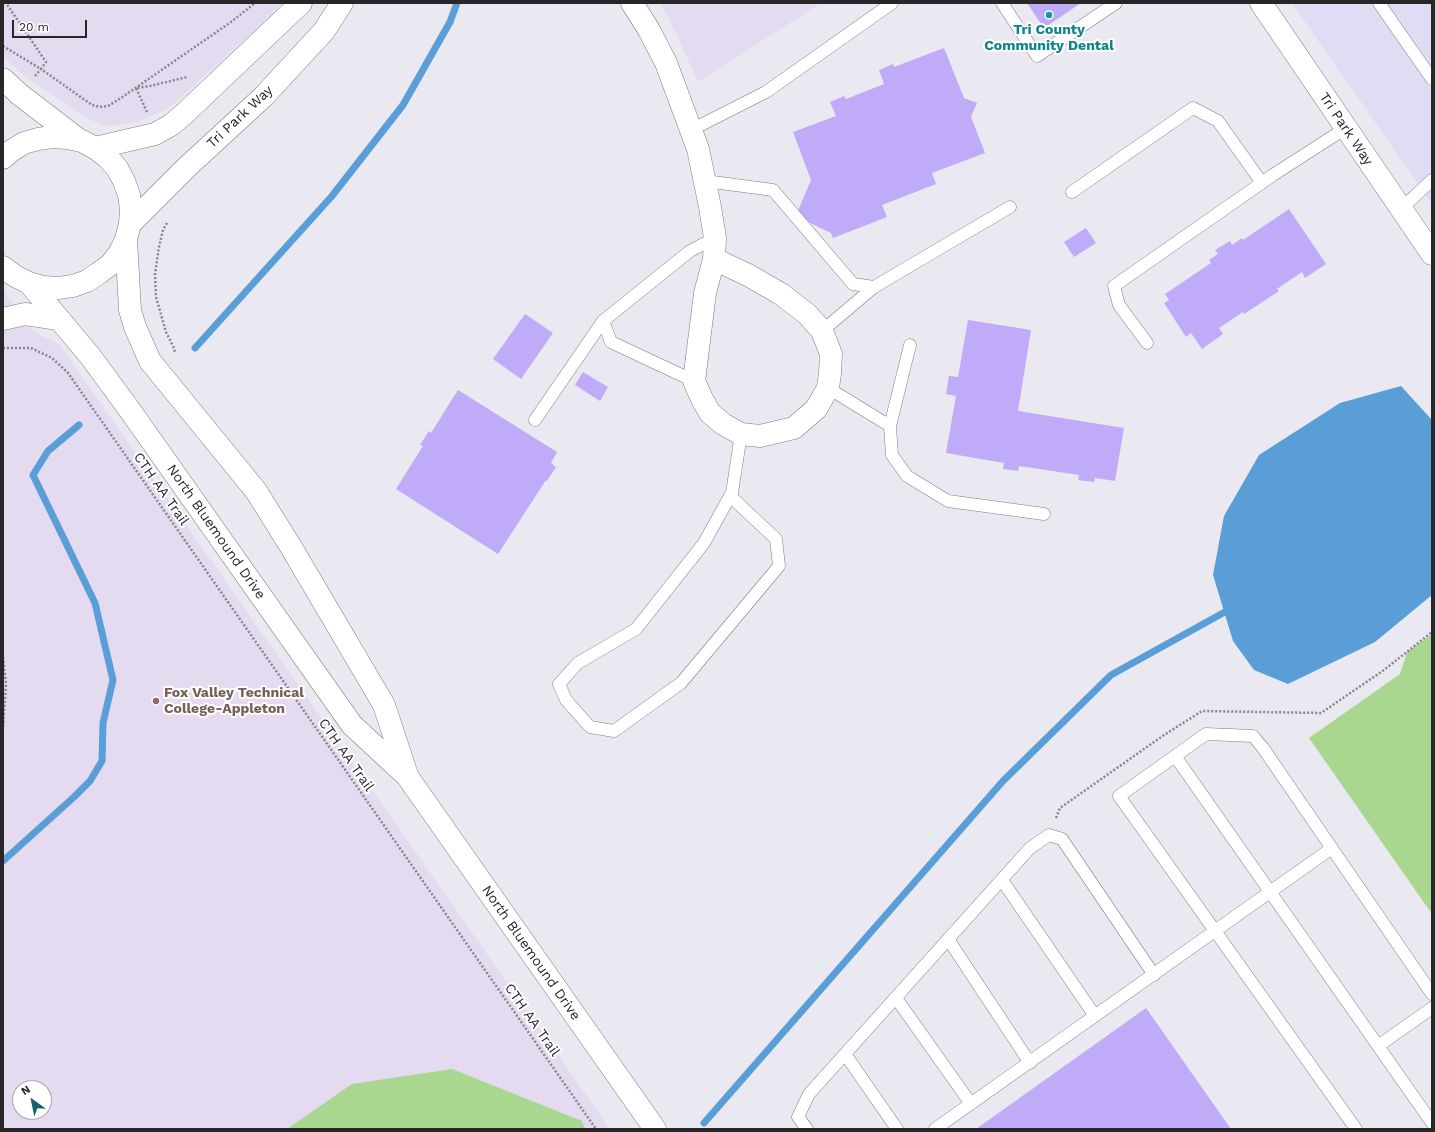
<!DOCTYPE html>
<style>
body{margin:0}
#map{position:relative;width:1435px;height:1132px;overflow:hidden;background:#eae8f1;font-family:"Work Sans",sans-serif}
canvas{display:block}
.frame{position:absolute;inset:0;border:4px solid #272629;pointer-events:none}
.north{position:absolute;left:12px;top:1080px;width:40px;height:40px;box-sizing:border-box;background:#fff;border:1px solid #a9a8a9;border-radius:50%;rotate:327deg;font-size:11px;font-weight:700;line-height:16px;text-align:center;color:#272629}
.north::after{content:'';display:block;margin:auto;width:14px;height:18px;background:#146469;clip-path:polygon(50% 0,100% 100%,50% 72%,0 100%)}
.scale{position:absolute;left:12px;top:20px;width:75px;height:18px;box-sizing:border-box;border:2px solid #272629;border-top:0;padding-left:5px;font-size:12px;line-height:14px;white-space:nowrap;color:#272629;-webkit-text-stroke:3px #fff;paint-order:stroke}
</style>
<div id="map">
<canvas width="1435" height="1132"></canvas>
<div class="frame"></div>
<div class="north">N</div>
<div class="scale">20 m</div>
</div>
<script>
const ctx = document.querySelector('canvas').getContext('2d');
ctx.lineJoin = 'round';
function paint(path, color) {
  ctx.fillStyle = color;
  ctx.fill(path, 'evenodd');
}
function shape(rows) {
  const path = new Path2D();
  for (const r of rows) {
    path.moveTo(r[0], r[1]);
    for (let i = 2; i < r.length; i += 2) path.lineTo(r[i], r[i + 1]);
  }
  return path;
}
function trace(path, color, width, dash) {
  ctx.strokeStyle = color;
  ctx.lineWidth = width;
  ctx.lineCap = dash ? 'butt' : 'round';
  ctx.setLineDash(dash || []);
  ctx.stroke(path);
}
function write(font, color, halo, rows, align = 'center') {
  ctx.font = font + ' "Work Sans",sans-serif';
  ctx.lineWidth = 4;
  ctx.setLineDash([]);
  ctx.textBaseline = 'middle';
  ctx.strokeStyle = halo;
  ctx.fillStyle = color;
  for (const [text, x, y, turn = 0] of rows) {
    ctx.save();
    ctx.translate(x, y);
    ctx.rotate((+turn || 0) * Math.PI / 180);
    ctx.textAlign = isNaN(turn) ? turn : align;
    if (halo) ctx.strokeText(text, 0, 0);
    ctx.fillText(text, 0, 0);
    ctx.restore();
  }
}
const commercial = shape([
 [1292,3,1432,3,1432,204]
]);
const education = shape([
 [3,3,282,3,260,25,169,108,138,122,108,126,88,119,20,73,3,56],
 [660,3,821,3,698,82,676,33],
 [3,290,35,333,59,344,610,1129,3,1129],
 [20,1088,44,1088,44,1112,20,1112]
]);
const green = shape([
 [1432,634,1432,914,1309,738,1400,674,1407,652],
 [452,1069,582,1121,585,1129,287,1129,352,1084]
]);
const water = shape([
 [1401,386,1432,420,1432,595,1375,642,1288,684,1254,670,1233,641,1213,575,1224,516,1259,455,1340,403]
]);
const stream = shape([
 [195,348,332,196,403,105,450,22,457,3],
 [3,861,74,797,90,781,102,761,103,723,113,680,95,603,33,475,48,451,79,425],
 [704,1123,1003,781,1111,675,1232,608]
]);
const building = shape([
 [1027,3,1081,3,1044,28],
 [944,48,964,98,977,103,971,117,985,153,932,173,936,184,882,205,887,217,833,238,831,233,802,219,798,211,811,180,793,132,836,116,830,102,844,96,846,99,884,84,879,70,893,64,894,67],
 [1289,209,1326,264,1305,278,1302,272,1277,289,1279,291,1244,314,1243,312,1219,328,1223,334,1202,349,1191,333,1186,337,1164,303,1169,300,1165,294,1211,263,1209,260,1218,254,1215,250,1230,241,1232,245,1242,238,1243,240],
 [1086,228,1096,243,1074,257,1064,242],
 [525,314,553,333,521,379,493,359],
 [968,320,1031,330,1018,411,1124,428,1115,481,1095,478,1094,482,1078,480,1079,475,1019,466,1018,471,1003,469,1004,463,946,453,956,396,946,394,949,376,958,377],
 [583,372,608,387,600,401,575,385],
 [458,390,557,452,551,463,556,467,547,481,546,480,498,554,396,489,423,446,420,445,429,431,431,433],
 [1146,1008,1231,1129,976,1129]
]);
const path = shape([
 [3,46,41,69,46,62,6,3],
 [35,76,41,69,92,105,100,107,108,106,121,98,231,22,255,3],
 [147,112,136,88,150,86,187,77],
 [167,223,163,230,159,247,155,274,156,297,166,332,174,348,175,353],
 [3,348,31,348,52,358,68,373,596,1129],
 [3,657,6,684,3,728],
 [1056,818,1060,808,1164,735,1202,711,1321,713,1384,670,1432,632]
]);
const service = shape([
 [1002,3,1037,56,1116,3],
 [1379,3,1432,79],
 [691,130,766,92,892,3],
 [705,181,773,190,853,284,874,287,1010,207],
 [1072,192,1193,108,1218,121,1262,183],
 [1401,209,1432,180],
 [822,331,874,287],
 [1147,343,1119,305,1114,286,1273,175,1346,128],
 [694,381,611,342,603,321,690,251,715,238],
 [828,388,890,426,892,455,907,476,948,501,1044,514],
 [535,420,603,321],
 [890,426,910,345],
 [730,496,776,539,779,566,681,683,614,731,590,727,566,700,559,684,578,663,636,629,704,543,730,496,732,493,741,434],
 [1175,756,1432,1123],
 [1002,880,1095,1016],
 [948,939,1030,1063],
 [896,998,971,1104],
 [1378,1046,1432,1008],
 [845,1054,897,1129],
 [807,1129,798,1117,809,1094,1030,848,1049,835,1062,839,1154,975],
 [935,1129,1332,848],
 [1356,1129,1119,796,1206,734,1253,736,1263,748,1432,994]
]);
const minor = shape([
 [632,3,649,30,666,63,698,149,710,207,715,238,714,259,705,293,694,381,702,399,710,413,723,424,741,434,760,436,794,428,816,409,828,388,830,373,831,354,822,331,807,314,781,294,748,275,714,259],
 [1261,3,1432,254],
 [95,148,155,134,171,125,183,115,301,3],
 [130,224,187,167,263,97,324,31,342,3],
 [3,319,25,314,59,319]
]);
const secondary = shape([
 [3,79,19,94,79,140],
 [3,158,11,151,24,143,38,139,52,137,67,138,82,141,95,148,107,157,117,168,124,181,129,195,131,209,130,224,126,239,120,252,111,264,99,273,87,281,73,286,58,288,43,287,29,283,15,276,3,267],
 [126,239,130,310,135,327,150,361,256,491,291,547,384,705,407,775],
 [29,283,90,356,129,409,352,725,407,776,655,1129]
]);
const markers = [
 [1049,15,4,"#0f9aa8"],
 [156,701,4,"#8d6e63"]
];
const cultureNames = [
 ["Tri County",1049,30],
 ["Community Dental",1049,46]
];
const streetNames = [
 ["Tri Park Way",240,117,-43],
 ["Tri Park Way",1346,129,56],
 ["CTH AA Trail",161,489,55],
 ["North Bluemound Drive",216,532,55],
 ["CTH AA Trail",346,755,55],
 ["North Bluemound Drive",531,953,55],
 ["CTH AA Trail",532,1020,55]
];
const educationNames = [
 ["Fox Valley Technical",164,693],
 ["College-Appleton",164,709]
];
paint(commercial, '#dfddf3');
paint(education, '#e5dbf0');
paint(green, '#aad78f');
paint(water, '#599ed6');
trace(stream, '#599ed6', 7);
paint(building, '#bfabf8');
trace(service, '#7d7b83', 13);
trace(minor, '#7d7b83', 23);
trace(secondary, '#7d7b83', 23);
trace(path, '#88868c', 2.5, [2, 2]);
trace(service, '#fff', 12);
trace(minor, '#fff', 22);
trace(secondary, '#fff', 22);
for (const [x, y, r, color] of markers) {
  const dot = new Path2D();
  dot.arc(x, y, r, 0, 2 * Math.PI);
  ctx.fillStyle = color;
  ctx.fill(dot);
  trace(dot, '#fff', 1.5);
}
write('bold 14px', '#0d838f', '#fff', cultureNames);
write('14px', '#272629', '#fff', streetNames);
write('bold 14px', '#785e54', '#fff', educationNames, 'left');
</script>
